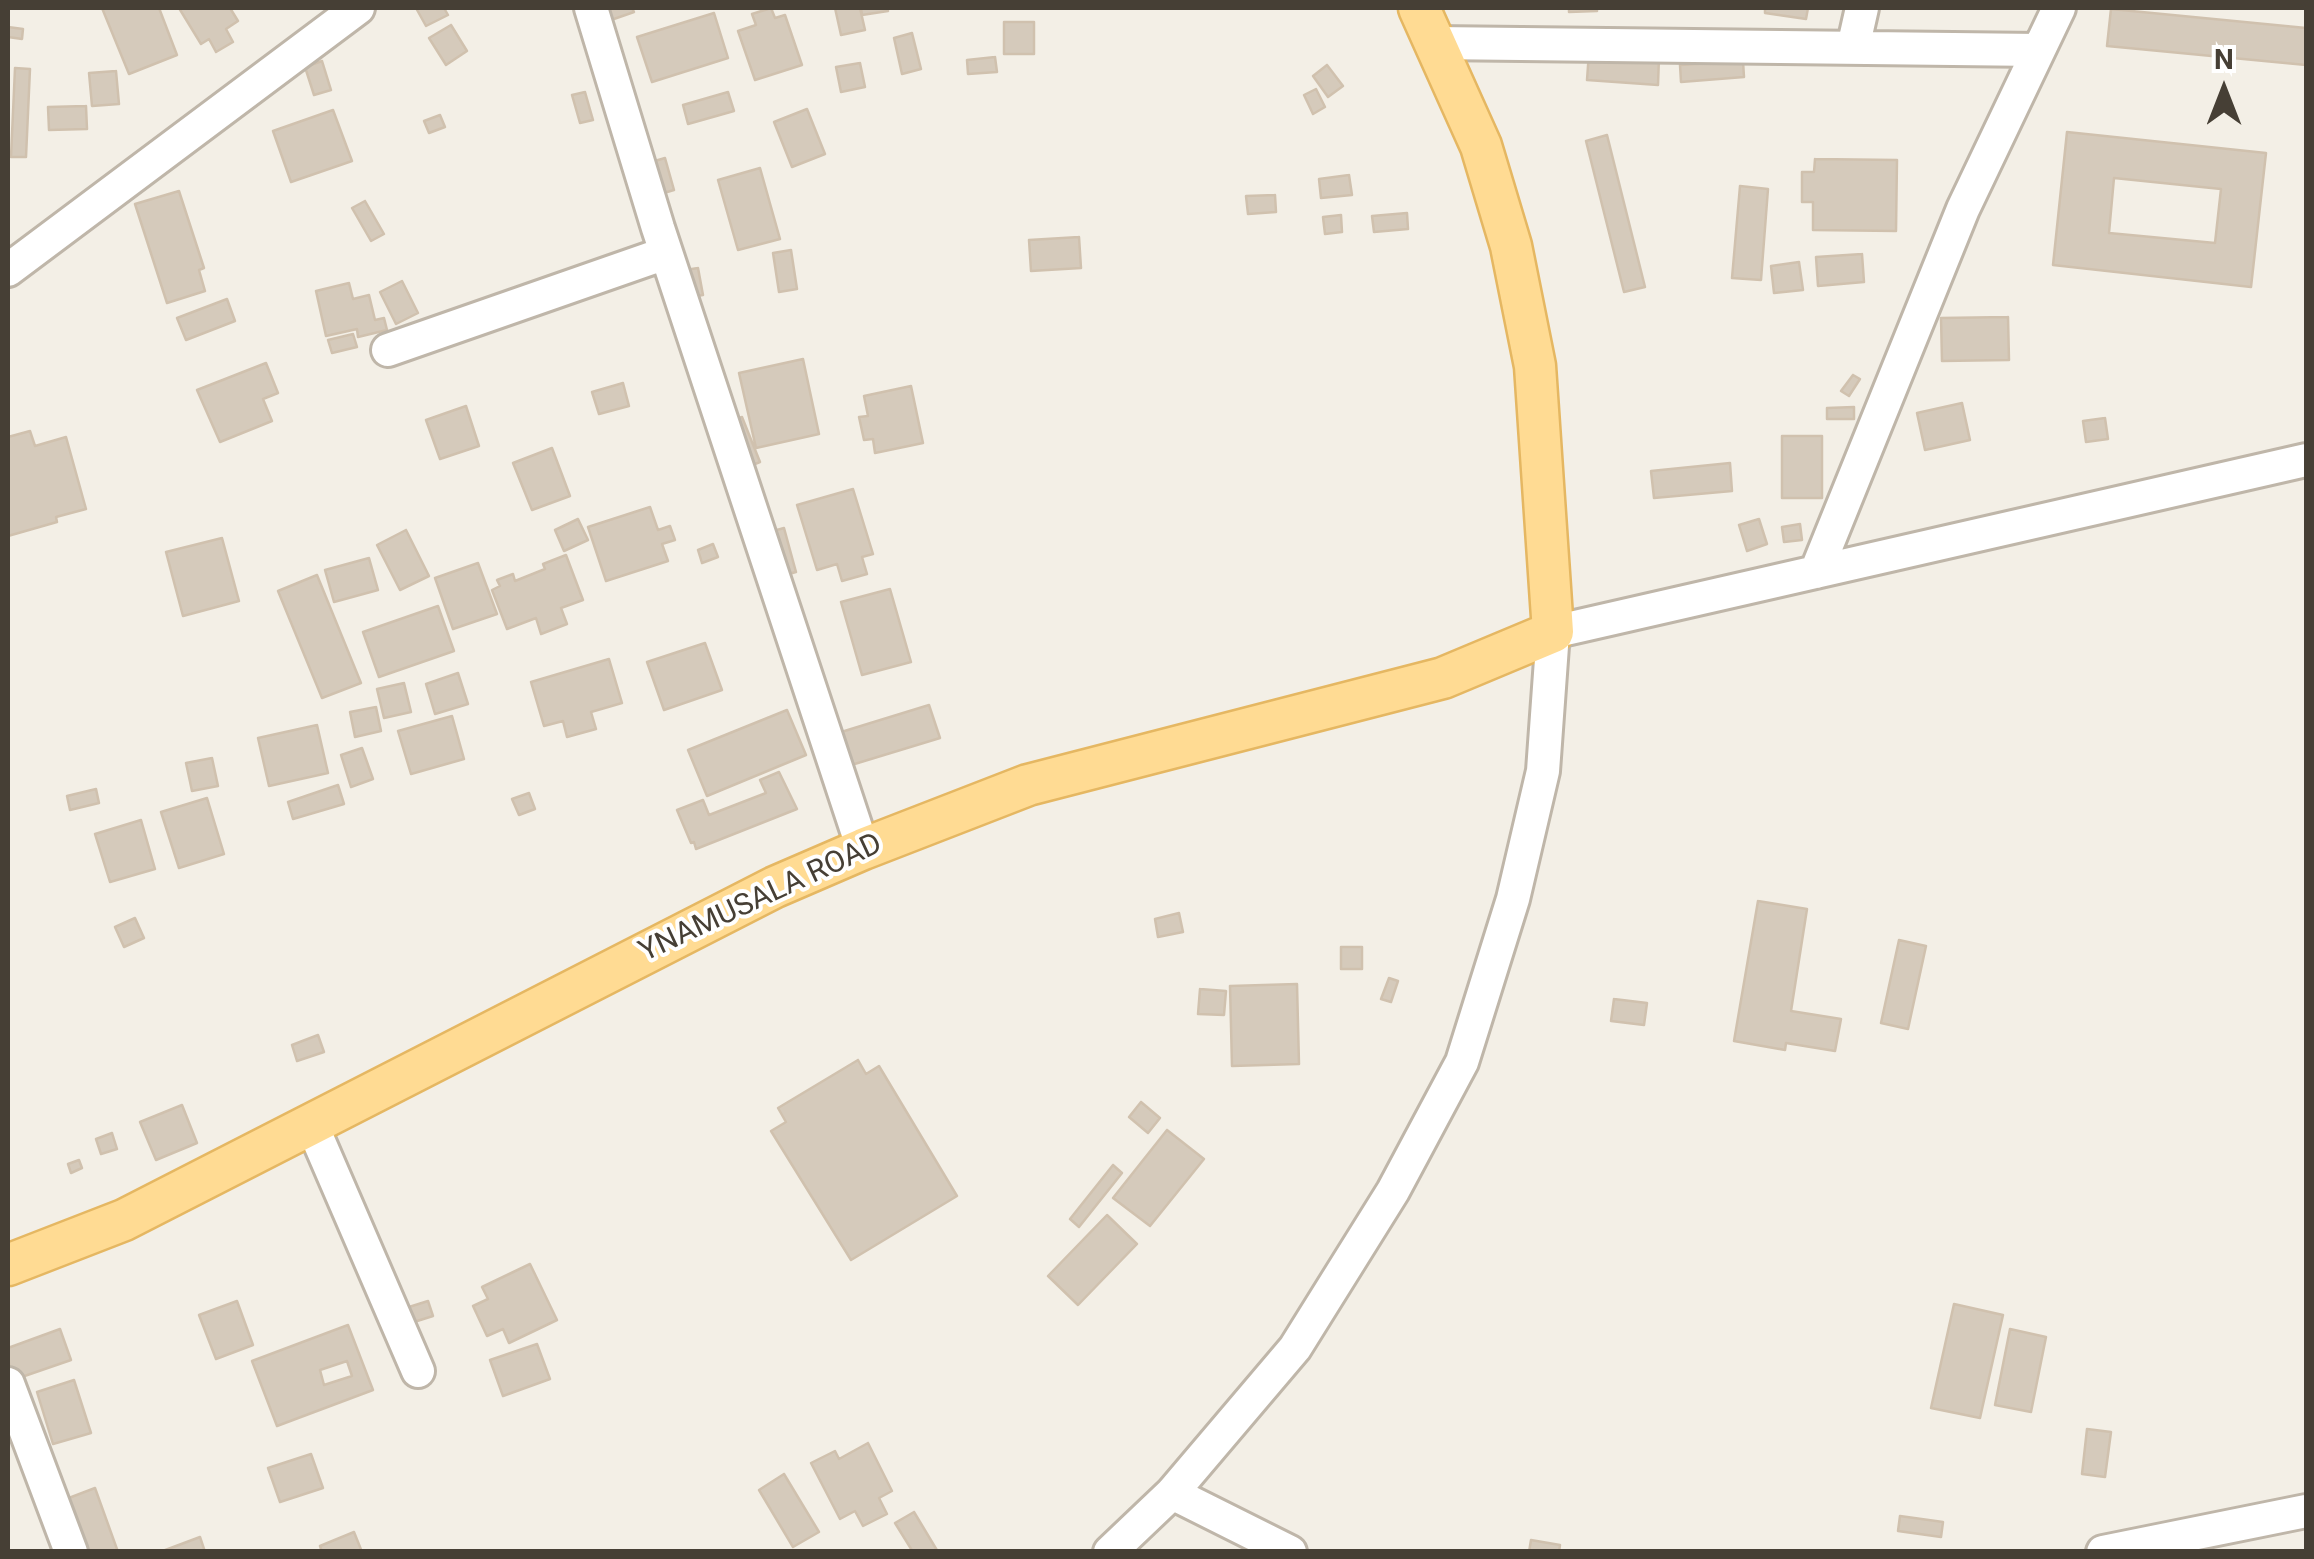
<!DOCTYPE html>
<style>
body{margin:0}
#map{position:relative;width:2314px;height:1559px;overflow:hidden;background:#f3efe6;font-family:Roboto,sans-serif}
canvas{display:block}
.frame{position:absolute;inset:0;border:10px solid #463f35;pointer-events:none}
.north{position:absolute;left:2174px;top:40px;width:100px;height:100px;-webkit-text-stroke:8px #fff;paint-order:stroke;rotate:0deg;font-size:28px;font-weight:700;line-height:40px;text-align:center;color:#463f35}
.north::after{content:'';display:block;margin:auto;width:35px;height:45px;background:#463f35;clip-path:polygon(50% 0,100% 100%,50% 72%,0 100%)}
</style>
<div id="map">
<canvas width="2314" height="1559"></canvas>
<div class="frame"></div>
<div class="north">N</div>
</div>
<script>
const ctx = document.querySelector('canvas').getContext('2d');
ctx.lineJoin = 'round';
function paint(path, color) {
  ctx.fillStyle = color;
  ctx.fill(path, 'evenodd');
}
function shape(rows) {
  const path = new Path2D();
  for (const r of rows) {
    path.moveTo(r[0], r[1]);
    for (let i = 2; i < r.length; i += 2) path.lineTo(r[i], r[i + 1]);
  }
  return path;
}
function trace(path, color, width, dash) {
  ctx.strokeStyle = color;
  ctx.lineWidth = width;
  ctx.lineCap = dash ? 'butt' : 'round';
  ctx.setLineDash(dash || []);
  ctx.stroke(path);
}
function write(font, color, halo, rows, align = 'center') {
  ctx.font = font + ' Roboto,sans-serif';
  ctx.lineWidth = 8;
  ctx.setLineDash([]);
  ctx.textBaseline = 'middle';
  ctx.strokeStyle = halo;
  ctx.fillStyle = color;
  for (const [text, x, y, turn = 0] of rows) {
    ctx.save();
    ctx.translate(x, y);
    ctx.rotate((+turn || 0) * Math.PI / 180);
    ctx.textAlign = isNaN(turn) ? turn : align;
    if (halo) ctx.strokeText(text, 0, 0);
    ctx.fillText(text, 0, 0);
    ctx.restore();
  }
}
const building = shape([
 [102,8,159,8,177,55,129,74,102,8],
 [179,8,230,8,238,21,226,29,233,42,216,52,209,39,201,44,179,8],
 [416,8,444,8,448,15,426,26,416,8],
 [607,8,632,8,634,12,611,20,607,8],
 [771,8,775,18,785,15,802,65,755,80,738,31,756,25,752,14,771,8],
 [835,8,860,8,865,30,841,35,835,8],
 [861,8,887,8,888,11,862,15,861,8],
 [1569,8,1597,8,1597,11,1569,12,1569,8],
 [1765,8,1808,8,1806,19,1765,13,1765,8],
 [2111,9,2306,28,2306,65,2107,46,2111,9],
 [714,13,728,58,652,82,637,37,714,13],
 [1004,22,1034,22,1034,54,1004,54,1004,22],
 [451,25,467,51,446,65,429,38,451,25],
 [8,27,23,29,22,39,8,37,8,27],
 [912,33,921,69,902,74,894,38,912,33],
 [1589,52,1659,57,1658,85,1587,80,1589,52],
 [995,57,997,72,968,74,967,60,995,57],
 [322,61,331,90,314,95,305,67,322,61],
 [1743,61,1744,77,1681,82,1680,65,1743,61],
 [860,63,865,87,841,92,836,67,860,63],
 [1327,65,1343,86,1328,97,1313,76,1327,65],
 [15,68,30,69,26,157,11,157,15,68],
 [116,71,119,104,92,106,89,73,116,71],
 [1316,89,1325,107,1313,114,1304,95,1316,89],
 [585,92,593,120,580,123,572,95,585,92],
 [728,92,734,111,688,124,683,105,728,92],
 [86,106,87,129,49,130,48,107,86,106],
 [807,109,825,154,792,167,774,122,807,109],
 [333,110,352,161,291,182,273,131,333,110],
 [440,115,445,127,429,133,424,121,440,115],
 [2067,132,2266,153,2251,287,2053,265,2067,132],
 [2114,178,2221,189,2215,243,2109,233,2114,178],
 [1607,135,1645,287,1624,292,1586,141,1607,135],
 [665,158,674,190,657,195,648,163,665,158],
 [1815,159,1897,160,1896,231,1813,230,1813,202,1802,202,1802,172,1814,172,1815,159],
 [760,168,780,239,738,250,718,180,760,168],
 [1349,175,1352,195,1321,198,1319,179,1349,175],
 [1740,186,1768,189,1761,280,1732,278,1740,186],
 [179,191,204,268,199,270,205,291,167,303,135,204,179,191],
 [1275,195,1276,212,1248,214,1246,196,1275,195],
 [365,201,384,234,371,241,352,208,365,201],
 [1407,213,1408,229,1374,232,1372,216,1407,213],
 [1341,215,1342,232,1325,234,1323,217,1341,215],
 [1079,237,1081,268,1031,271,1029,240,1079,237],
 [791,250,797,289,779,292,773,253,791,250],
 [1862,254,1864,282,1818,286,1816,257,1862,254],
 [1799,262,1803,290,1774,293,1771,266,1799,262],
 [698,268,703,295,684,298,679,271,698,268],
 [402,281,418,313,396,324,380,292,402,281],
 [349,283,353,299,369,295,375,320,384,318,387,330,358,337,357,329,326,336,316,291,349,283],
 [227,299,235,321,186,340,177,318,227,299],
 [2008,317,2009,360,1942,361,1941,318,2008,317],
 [353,334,357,347,332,353,328,340,353,334],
 [803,359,819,434,756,448,739,373,803,359],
 [266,363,278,393,263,399,272,421,220,442,197,390,266,363],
 [1853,375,1860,379,1849,396,1841,391,1853,375],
 [623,383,629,406,599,414,592,392,623,383],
 [911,386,923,443,875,453,873,439,864,440,859,417,868,416,864,396,911,386],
 [1962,403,1970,440,1925,450,1917,413,1962,403],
 [466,406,479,446,440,459,426,420,466,406],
 [1854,407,1854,419,1827,419,1827,408,1854,407],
 [742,417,760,462,745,468,727,422,742,417],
 [2105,418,2108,439,2086,442,2083,421,2105,418],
 [30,431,35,446,66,437,86,509,56,517,57,522,8,536,8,437,30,431],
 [1782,436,1822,436,1822,498,1782,498,1782,436],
 [552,448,570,496,532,510,513,463,552,448],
 [1730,463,1732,491,1654,498,1651,471,1730,463],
 [853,489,873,554,862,557,867,574,842,581,837,564,817,570,797,505,853,489],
 [650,507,658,530,670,526,675,540,662,544,668,561,606,581,588,527,650,507],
 [578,519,588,540,564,551,555,530,578,519],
 [1759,519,1767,544,1747,551,1739,525,1759,519],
 [1800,524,1802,540,1784,542,1782,527,1800,524],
 [784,528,796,572,778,577,766,533,784,528],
 [406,530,429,576,400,590,377,545,406,530],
 [222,538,239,601,183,616,166,552,222,538],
 [713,544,718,557,702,563,698,550,713,544],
 [566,555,583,600,561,608,567,624,541,634,536,618,507,629,492,590,500,586,497,580,513,574,515,581,545,569,543,564,566,555],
 [369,558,378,590,334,602,325,570,369,558],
 [478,563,497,614,453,629,435,578,478,563],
 [317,575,361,683,322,698,278,591,317,575],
 [890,589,911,662,862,675,841,602,890,589],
 [438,606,454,651,379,677,363,632,438,606],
 [705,643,722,690,664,710,647,662,705,643],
 [609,659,622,703,591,712,596,729,567,737,563,721,544,726,531,682,609,659],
 [458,673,468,704,435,714,426,684,458,673],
 [404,683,411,712,384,718,377,689,404,683],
 [929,705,940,738,848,766,838,733,929,705],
 [376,707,381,731,355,737,350,712,376,707],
 [787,710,806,755,707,796,688,750,787,710],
 [452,716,464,759,411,774,398,731,452,716],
 [317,725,328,773,269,786,258,738,317,725],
 [362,748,373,779,351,787,341,755,362,748],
 [212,758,218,786,192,791,186,763,212,758],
 [779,772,797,809,696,849,694,842,691,843,677,810,703,800,709,815,766,793,760,780,779,772],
 [338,785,344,804,293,819,288,802,338,785],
 [96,789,99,803,70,810,67,796,96,789],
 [529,793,535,809,519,815,512,799,529,793],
 [207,798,224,854,179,868,161,812,207,798],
 [141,820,155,869,110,882,95,834,141,820],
 [1758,901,1807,909,1791,1011,1841,1019,1835,1051,1786,1043,1785,1050,1734,1041,1758,901],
 [1179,913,1183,932,1158,937,1155,919,1179,913],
 [135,918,144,938,124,947,115,927,135,918],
 [1899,940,1926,946,1908,1029,1881,1023,1899,940],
 [1341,947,1362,947,1362,969,1341,969,1341,947],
 [1389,978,1398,981,1391,1002,1381,999,1389,978],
 [1297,984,1299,1064,1232,1066,1230,986,1297,984],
 [1200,989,1226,991,1224,1015,1198,1014,1200,989],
 [1614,999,1647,1003,1644,1025,1611,1021,1614,999],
 [318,1035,324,1052,297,1061,292,1045,318,1035],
 [858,1060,866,1074,879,1066,957,1196,851,1260,771,1131,786,1122,778,1108,858,1060],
 [1141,1102,1160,1118,1148,1133,1129,1117,1141,1102],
 [182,1105,197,1143,156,1160,140,1122,182,1105],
 [1167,1130,1204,1159,1150,1226,1113,1198,1167,1130],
 [112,1133,117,1149,101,1154,96,1139,112,1133],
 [79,1160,82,1168,71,1173,68,1164,79,1160],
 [1113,1165,1122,1173,1079,1227,1070,1219,1113,1165],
 [1107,1215,1137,1244,1078,1305,1048,1276,1107,1215],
 [530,1264,557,1320,509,1343,503,1329,487,1336,473,1306,488,1299,482,1287,530,1264],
 [237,1301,253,1345,216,1359,199,1315,237,1301],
 [428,1301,433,1316,414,1322,409,1307,428,1301],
 [1954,1304,2003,1315,1980,1418,1931,1408,1954,1304],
 [348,1325,373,1390,277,1426,252,1361,348,1325],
 [347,1361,352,1376,324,1385,320,1370,347,1361],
 [60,1329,71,1360,10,1381,8,1348,60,1329],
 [2010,1329,2046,1337,2031,1412,1995,1405,2010,1329],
 [537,1344,550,1379,503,1396,490,1360,537,1344],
 [74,1380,91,1433,53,1444,37,1392,74,1380],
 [2087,1429,2111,1432,2105,1477,2082,1474,2087,1429],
 [868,1443,892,1491,879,1498,887,1514,863,1526,855,1511,840,1519,811,1463,835,1451,839,1459,868,1443],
 [311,1454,323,1488,280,1502,268,1468,311,1454],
 [784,1474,819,1532,793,1547,759,1490,784,1474],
 [95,1488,118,1552,88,1552,87,1548,79,1551,61,1501,95,1488],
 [914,1512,938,1552,913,1552,895,1523,914,1512],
 [1900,1516,1943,1522,1941,1537,1898,1531,1900,1516],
 [354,1532,362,1552,322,1552,320,1546,354,1532],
 [200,1537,205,1552,160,1552,200,1537],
 [1531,1540,1560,1545,1559,1552,1529,1552,1531,1540]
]);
const minor = shape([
 [591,8,658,228,863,849],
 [1435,43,2039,50],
 [1853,48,1862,8],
 [8,270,358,8],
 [388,350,666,253],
 [1816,572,1963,209,2059,8],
 [311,1123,418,1371],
 [8,1384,71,1552],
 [1172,1493,1290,1552],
 [1110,1552,1172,1493,1295,1348,1393,1191,1462,1062,1513,899,1543,771,1553,632,2306,460],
 [2103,1552,2306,1511]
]);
const major = shape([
 [8,1265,124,1220,775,887,863,849,1028,785,1443,678,1553,632,1535,366,1511,246,1481,146,1419,8]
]);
const streetNames = [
 ["YNAMUSALA ROAD",761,899,-25]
];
paint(building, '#d5cabb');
trace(building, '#d0c1ae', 2.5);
trace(minor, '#bfb6a9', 38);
trace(major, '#e5b762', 45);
trace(minor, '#fff', 32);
trace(major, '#ffdb93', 40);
write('30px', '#463f35', '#fff', streetNames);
</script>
